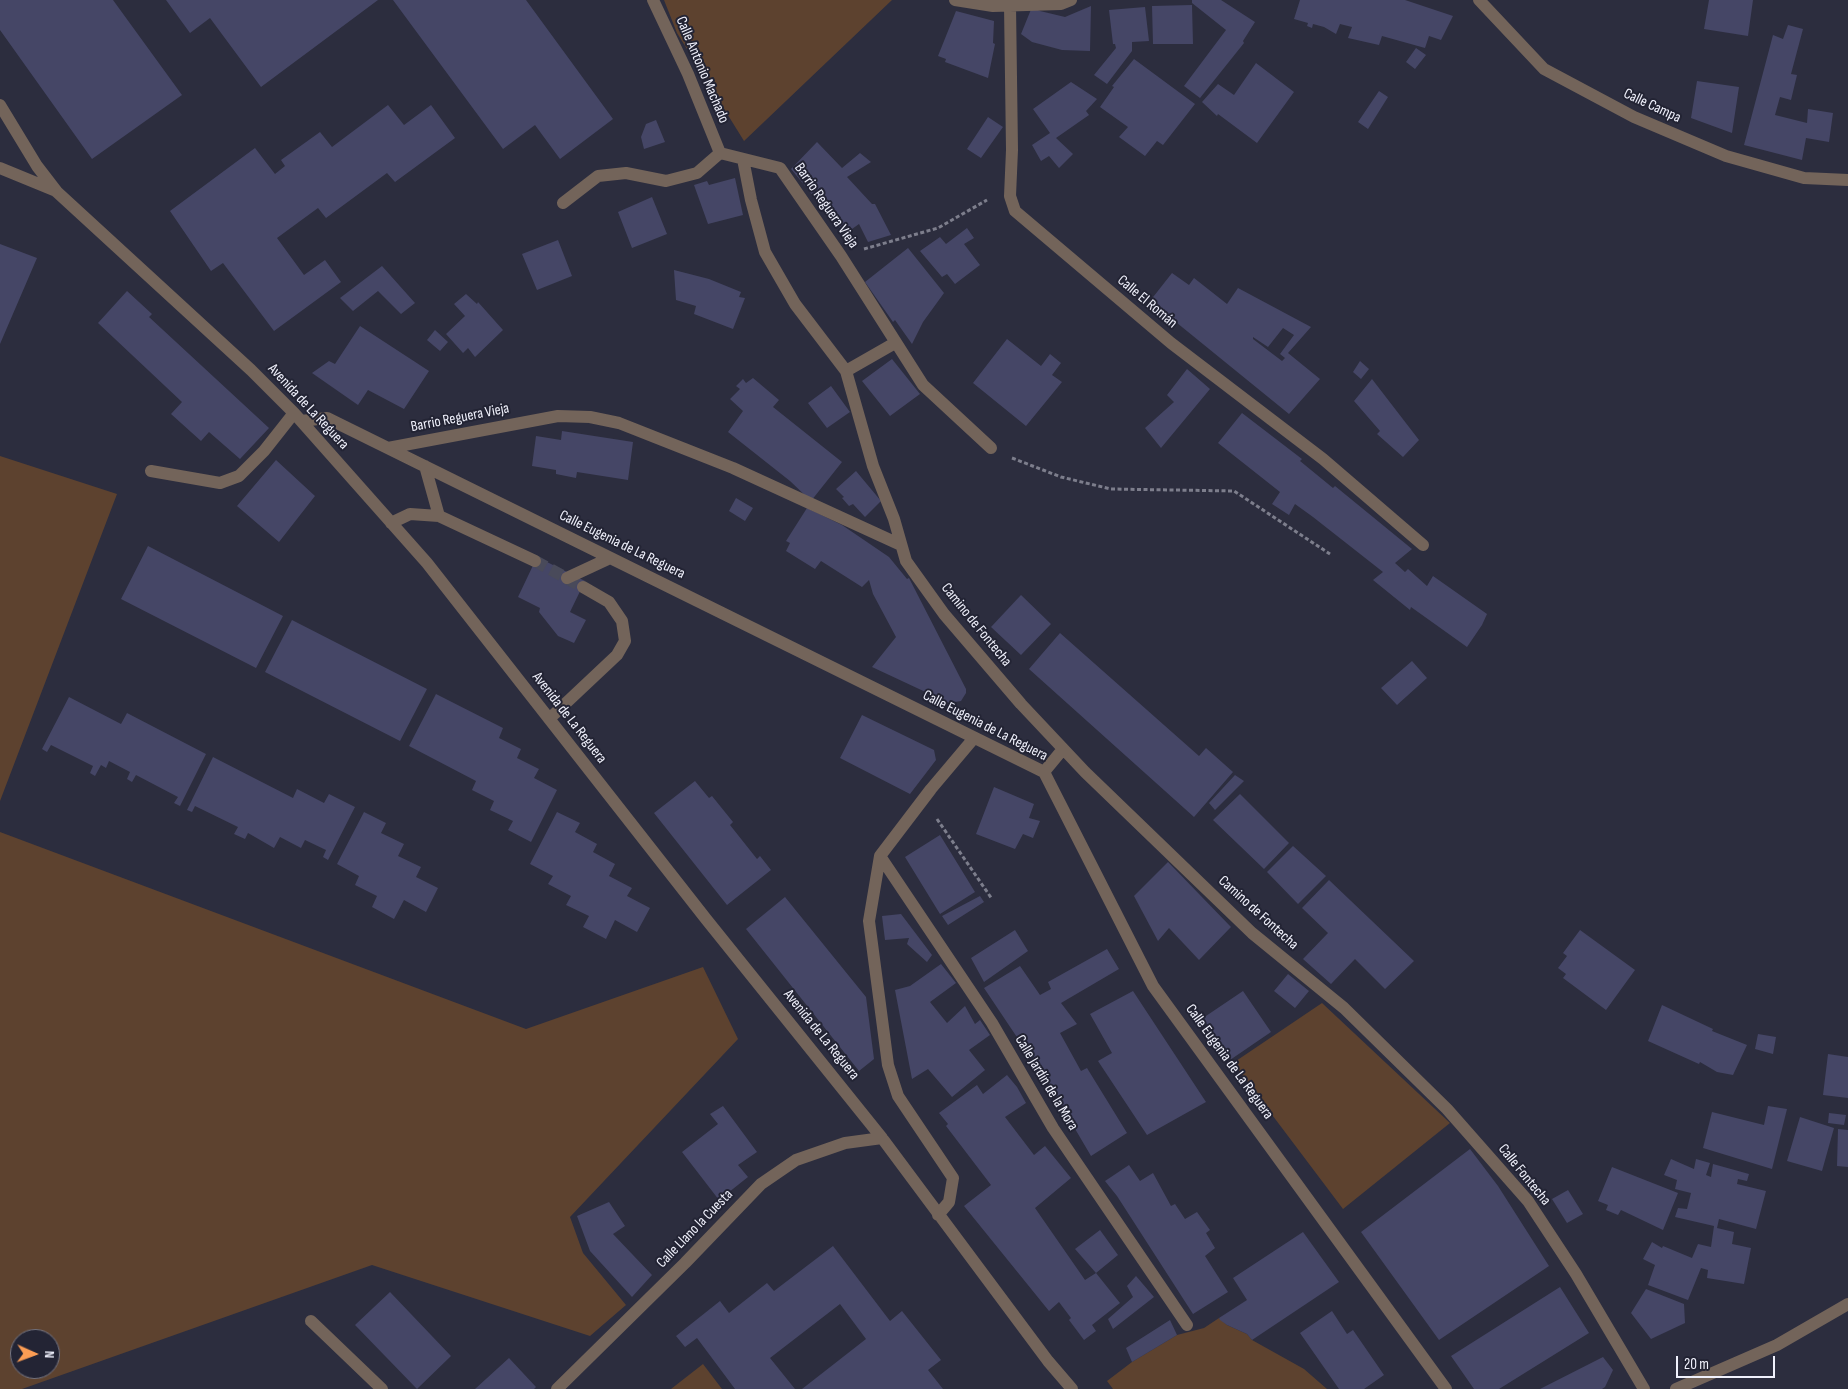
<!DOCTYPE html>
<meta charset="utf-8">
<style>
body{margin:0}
#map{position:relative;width:1848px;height:1389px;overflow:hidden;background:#2c2d3e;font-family:"Sofia Sans Condensed",sans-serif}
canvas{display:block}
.north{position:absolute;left:10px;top:1329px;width:50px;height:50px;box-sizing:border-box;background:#232434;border:1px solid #757684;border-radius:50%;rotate:92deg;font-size:14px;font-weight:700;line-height:20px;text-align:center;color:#f0f1fc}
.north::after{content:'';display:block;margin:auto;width:18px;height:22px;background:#fc9d54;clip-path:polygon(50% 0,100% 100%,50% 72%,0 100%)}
.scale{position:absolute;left:1676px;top:1356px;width:99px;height:22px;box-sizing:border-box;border:2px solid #f0f1fc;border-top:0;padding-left:6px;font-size:15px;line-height:18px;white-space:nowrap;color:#f0f1fc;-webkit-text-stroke:4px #232434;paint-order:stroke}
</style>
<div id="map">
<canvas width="1848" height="1389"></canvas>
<div class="north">N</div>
<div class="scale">20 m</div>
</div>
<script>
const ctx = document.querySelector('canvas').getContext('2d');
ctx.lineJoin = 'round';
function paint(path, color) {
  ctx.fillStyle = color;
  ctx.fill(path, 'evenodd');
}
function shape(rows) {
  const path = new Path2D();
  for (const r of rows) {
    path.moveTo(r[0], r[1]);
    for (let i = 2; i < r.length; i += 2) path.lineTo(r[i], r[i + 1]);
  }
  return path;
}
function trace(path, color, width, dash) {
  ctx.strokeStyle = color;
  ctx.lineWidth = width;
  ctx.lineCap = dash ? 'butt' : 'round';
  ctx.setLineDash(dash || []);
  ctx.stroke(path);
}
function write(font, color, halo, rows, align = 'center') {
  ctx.font = font + ' "Sofia Sans Condensed",sans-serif';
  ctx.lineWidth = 4;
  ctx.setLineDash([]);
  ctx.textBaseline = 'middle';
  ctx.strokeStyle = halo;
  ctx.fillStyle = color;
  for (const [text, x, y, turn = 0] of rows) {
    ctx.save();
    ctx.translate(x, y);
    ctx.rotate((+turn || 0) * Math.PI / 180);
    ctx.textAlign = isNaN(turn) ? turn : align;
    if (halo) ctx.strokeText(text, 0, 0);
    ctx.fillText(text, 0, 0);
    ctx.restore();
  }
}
const green = shape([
 [664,0,892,0,744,141,677,33],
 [0,456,117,494,0,801],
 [0,832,526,1029,703,967,738,1039,570,1217,583,1253,626,1305,590,1336,372,1265,22,1389,0,1389],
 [20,1339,50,1339,50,1369,20,1369],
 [1322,1003,1450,1123,1343,1209,1233,1063],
 [1219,1318,1227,1325,1247,1334,1252,1340,1304,1369,1327,1389,1113,1389,1107,1381,1132,1362,1177,1335,1204,1328],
 [703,1364,722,1389,671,1389]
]);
const building = shape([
 [0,0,113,0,182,95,92,159,0,30],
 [166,0,378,0,261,87,210,18,190,33],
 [393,0,526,0,613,119,560,159,535,125,503,149],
 [1192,0,1221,0,1255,22,1243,41,1244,43,1200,98,1184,86,1226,30,1192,3],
 [1300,0,1405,0,1453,16,1441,40,1429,36,1425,48,1382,36,1379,45,1348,38,1352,27,1340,24,1336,34,1324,27,1313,24,1312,28,1307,26,1308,23,1294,19],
 [1709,0,1753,0,1748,36,1704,29],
 [1192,5,1193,44,1153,44,1152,6],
 [1091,6,1090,51,1062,50,1032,42,1021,34,1032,7,1040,11,1065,17],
 [1145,7,1149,41,1132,42,1132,51,1107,84,1094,75,1116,48,1115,44,1113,44,1109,10],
 [956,11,994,21,993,43,995,44,988,78,945,62,946,59,938,56],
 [1788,25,1803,29,1791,74,1797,75,1791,100,1780,97,1775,115,1807,123,1808,109,1833,113,1829,142,1806,138,1802,160,1744,145,1773,35,1783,39],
 [1416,48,1426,55,1415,69,1406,62],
 [1134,59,1195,104,1163,145,1157,141,1145,156,1119,137,1128,127,1100,107,1114,87,1112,86],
 [1256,63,1294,92,1257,143,1218,114,1217,116,1202,102,1218,84,1234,95],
 [1697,81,1739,87,1732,133,1691,118],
 [1071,82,1097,99,1086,111,1089,115,1056,138,1073,154,1059,168,1049,156,1041,161,1032,145,1050,133,1033,109],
 [1379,91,1388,97,1368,129,1358,122],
 [388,105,404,125,431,105,455,138,395,182,387,173,326,218,318,208,277,238,304,275,325,260,341,282,274,331,223,263,211,271,170,211,255,148,275,174,285,166,281,160,320,132,332,147],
 [988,117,1003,127,981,158,967,149],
 [656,120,665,142,644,149,641,137,646,124],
 [817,142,842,168,860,153,871,162,847,177,872,204,875,204,891,235,868,242,859,224,845,234,791,169],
 [735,178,743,215,708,224,694,185,707,181,709,185],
 [652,197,667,234,632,248,618,212],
 [967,228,974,238,964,244,980,265,955,284,947,274,942,277,920,251,940,237,946,244],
 [558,240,572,276,537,290,522,254],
 [0,244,37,258,0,344],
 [908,248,944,293,923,322,912,344,895,320,893,322,865,282],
 [382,266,415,303,401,314,378,291,353,311,340,298],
 [674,270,709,279,741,292,739,297,745,298,733,329,694,314,696,306,676,300],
 [1172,273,1189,285,1194,278,1227,304,1238,288,1311,327,1288,353,1320,379,1289,414,1150,301],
 [1283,328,1294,335,1280,354,1285,358,1282,361,1253,339,1253,337,1268,347],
 [127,291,152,314,149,317,269,428,240,459,209,432,201,441,171,414,182,402,98,323],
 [466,294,477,304,478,302,503,330,475,357,468,348,463,353,446,334,465,316,454,304],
 [360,326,429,371,404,409,368,390,358,405,312,373,329,361,335,364],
 [435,330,448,342,440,351,427,340],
 [1007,339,1041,366,1050,354,1061,363,1052,375,1062,382,1026,426,973,383],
 [892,359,920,394,890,416,862,381],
 [1360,361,1369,369,1361,379,1353,372],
 [1187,369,1210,389,1161,448,1145,428,1174,402,1167,395],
 [753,378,779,400,773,407,842,462,811,501,790,481,728,432,743,411,730,399,740,389,736,386,743,379,746,383],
 [1372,379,1419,440,1403,457,1377,434,1380,431,1354,401],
 [831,386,850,412,827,428,808,403],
 [1242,413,1302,459,1300,461,1333,488,1335,486,1412,549,1395,563,1405,572,1408,569,1427,586,1433,576,1487,614,1482,625,1467,647,1411,607,1410,610,1373,580,1383,572,1313,517,1295,504,1289,515,1272,504,1280,492,1218,443],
 [562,431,633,442,628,480,577,472,576,478,556,474,556,470,532,466,536,436,561,440],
 [276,460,315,496,279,542,237,506],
 [856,471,881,501,865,517,853,504,849,506,842,498,844,497,836,489],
 [736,498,753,508,745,521,729,511],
 [807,508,842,525,889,557,907,579,909,578,966,689,966,693,961,701,949,703,872,667,896,637,873,594,869,580,862,587,821,561,815,569,786,551,790,543,786,541],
 [148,546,283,616,256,668,121,599],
 [537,557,585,581,570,612,586,620,574,643,558,636,539,612,540,608,518,597],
 [1021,595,1051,624,1021,655,991,627],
 [292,620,427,689,400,741,265,672],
 [1060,633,1199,756,1206,748,1233,772,1194,817,1029,669],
 [1412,661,1427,678,1397,705,1381,688],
 [436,694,503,728,499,738,521,749,517,758,539,769,534,778,557,790,531,842,508,830,513,821,490,810,494,801,472,790,476,781,409,746],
 [69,697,121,724,127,713,206,754,180,806,174,803,178,797,136,775,132,782,127,779,130,772,109,761,106,768,101,765,95,776,90,773,93,766,51,745,47,752,42,749],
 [862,715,934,750,936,760,910,794,840,758],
 [213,757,293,798,297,789,324,803,329,794,355,807,328,860,323,857,326,850,305,840,301,848,280,837,274,848,248,833,245,839,234,834,238,827,195,806,192,812,187,810],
 [1235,775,1244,781,1215,810,1209,803],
 [695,781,709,798,712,796,733,822,730,825,757,859,760,856,771,870,727,905,654,813],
 [994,787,1034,804,1029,818,1040,821,1033,838,1023,834,1015,849,976,834],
 [1240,794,1289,843,1264,869,1213,820],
 [364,812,386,823,381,833,404,844,398,856,421,867,416,877,438,888,426,912,404,900,394,919,372,907,377,896,355,885,359,876,337,864],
 [557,812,580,823,575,832,597,844,593,852,615,864,609,876,632,888,627,896,650,908,637,932,615,920,606,939,583,927,589,916,566,905,571,896,548,884,553,876,530,864],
 [940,835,975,892,940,914,905,857],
 [1293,846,1326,876,1298,904,1267,872],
 [1168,862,1231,927,1199,960,1169,928,1158,941,1134,896],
 [1329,880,1414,961,1385,989,1355,959,1331,984,1303,959,1328,933,1302,908],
 [980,896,984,902,948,925,942,916],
 [785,897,866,997,874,1059,859,1071,746,929],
 [901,914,932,955,927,962,907,944,909,938,885,940,882,916],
 [1015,930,1028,951,984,982,971,958],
 [1580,930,1635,970,1606,1010,1563,978,1566,974,1558,968,1567,956,1563,953],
 [1107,949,1119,969,1061,1003,1077,1024,1060,1033,1081,1071,1087,1068,1127,1133,1091,1156,1051,1088,984,988,1020,966,1040,995,1051,989,1048,982],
 [941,964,956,983,930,1002,947,1023,965,1006,975,1024,980,1020,990,1035,969,1050,985,1070,952,1097,928,1069,912,1079,895,990,910,986],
 [1288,974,1309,991,1295,1008,1274,991],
 [1133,991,1206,1102,1147,1135,1098,1061,1112,1053,1090,1014],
 [1243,991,1271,1032,1230,1060,1203,1018],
 [1662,1005,1713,1029,1712,1031,1747,1045,1733,1075,1717,1072,1700,1062,1699,1064,1648,1041],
 [1758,1034,1776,1037,1773,1054,1755,1049],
 [1828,1054,1848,1057,1848,1098,1823,1095],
 [1007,1075,1017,1087,1026,1103,1005,1117,1034,1155,1045,1146,1071,1178,1035,1208,1085,1280,1096,1273,1075,1249,1100,1230,1118,1255,1096,1273,1120,1303,1092,1325,1096,1331,1084,1340,1069,1320,1071,1318,1059,1302,1049,1311,964,1206,991,1185,946,1126,948,1124,939,1113,977,1085,983,1094],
 [723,1106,757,1152,738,1165,748,1177,719,1200,682,1152,718,1124,710,1114],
 [1768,1106,1787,1109,1772,1169,1703,1148,1712,1112,1764,1125],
 [1829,1113,1846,1115,1844,1125,1828,1123],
 [1800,1117,1834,1128,1822,1171,1787,1161],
 [1838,1129,1848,1130,1848,1167,1837,1166],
 [1470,1149,1498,1186,1549,1266,1439,1340,1361,1232],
 [1671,1159,1694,1169,1696,1159,1710,1163,1706,1175,1711,1177,1713,1164,1749,1174,1747,1181,1738,1179,1737,1184,1766,1191,1756,1229,1719,1219,1717,1228,1734,1232,1732,1244,1751,1248,1744,1284,1707,1278,1708,1270,1701,1268,1688,1300,1648,1285,1655,1265,1643,1259,1652,1242,1662,1248,1663,1246,1692,1258,1698,1244,1711,1247,1714,1226,1675,1217,1678,1208,1687,1209,1691,1193,1675,1189,1677,1180,1664,1175],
 [1129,1165,1140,1181,1153,1173,1171,1206,1175,1204,1185,1219,1197,1212,1210,1230,1206,1233,1215,1248,1205,1256,1228,1292,1193,1314,1117,1196,1105,1181],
 [1612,1167,1678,1193,1663,1230,1621,1210,1618,1215,1606,1210,1608,1205,1598,1201],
 [1568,1190,1583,1214,1567,1223,1552,1199],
 [609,1202,625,1226,613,1234,652,1275,632,1297,590,1251,577,1216],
 [1303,1232,1339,1282,1252,1340,1247,1334,1227,1325,1220,1320,1219,1318,1247,1300,1233,1278],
 [833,1246,890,1321,902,1311,941,1360,928,1370,943,1389,802,1389,866,1339,840,1304,770,1358,795,1389,735,1389,697,1338,685,1347,676,1336,720,1301,729,1313,767,1283,774,1291],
 [1136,1276,1154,1297,1113,1329,1108,1319,1133,1297,1127,1286],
 [1560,1287,1589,1333,1499,1389,1474,1389,1451,1356],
 [1646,1289,1684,1304,1685,1323,1651,1339,1631,1313],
 [390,1292,451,1356,417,1389,355,1325],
 [1332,1311,1347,1334,1353,1330,1384,1375,1364,1389,1339,1389,1300,1333],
 [1170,1320,1177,1335,1132,1362,1126,1348],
 [1603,1357,1613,1370,1605,1387,1602,1389,1540,1389],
 [509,1358,536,1387,534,1389,475,1389]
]);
const minorTunnel = shape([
 [535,561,583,587]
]);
const path = shape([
 [864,249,938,228,987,200],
 [1012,458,1061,477,1111,489,1234,491,1330,554],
 [937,819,992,899]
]);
const minor = shape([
 [653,0,688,74,720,153],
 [955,0,993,6,1061,4,1071,0],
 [1479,0,1544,69,1634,117,1726,156,1804,178,1848,180],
 [1010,5,1012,150,1010,196,1015,211,1171,343,1323,459,1423,545],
 [0,105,37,166,57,192,251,370,294,413,427,563,706,919,882,1138,1048,1361,1072,1389],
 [720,153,780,168,841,256,923,385,991,448],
 [743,159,751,200,765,252,795,304,846,371,873,466,894,519,906,561,944,614,1021,704,1085,772,1252,933,1344,1008,1447,1109,1528,1201,1576,1274,1644,1389],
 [0,168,56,191],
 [563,203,598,176,626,173,666,181,697,173,720,153],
 [846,371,895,343],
 [301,421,327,418,1044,772,1153,986,1446,1389],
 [388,448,558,416,590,417,619,423,733,468,901,545],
 [425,466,439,516],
 [151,471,220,483,239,476,264,451,294,413],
 [391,523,410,514,439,516,535,561],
 [567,578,610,558],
 [549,719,617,655,625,641,622,621,609,602,583,587],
 [1044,772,1063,749],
 [880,856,992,1023,1053,1128,1187,1325],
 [938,1215,949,1202,953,1178,898,1096,888,1065,869,921,880,856,931,789,974,738],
 [311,1321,382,1389],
 [557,1389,685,1263,761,1184,796,1160,845,1143,882,1138],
 [1676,1389,1777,1345,1848,1304]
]);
const streetNames = [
 ["Calle Antonio Machado",702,70,67],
 ["Calle Campa",1652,106,25],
 ["Barrio Reguera Vieja",826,206,55],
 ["Calle El Román",1147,302,40],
 ["Avenida de La Reguera",308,407,47],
 ["Barrio Reguera Vieja",460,418,-11],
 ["Calle Eugenia de La Reguera",622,545,26],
 ["Camino de Fontecha",976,625,51],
 ["Avenida de La Reguera",569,718,52],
 ["Calle Eugenia de La Reguera",985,726,27],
 ["Camino de Fontecha",1258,913,42],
 ["Avenida de La Reguera",821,1035,51],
 ["Calle Eugenia de La Reguera",1229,1062,54],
 ["Calle Jardín de la Mora",1046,1083,59],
 ["Calle Fontecha",1524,1175,51],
 ["Calle Llano la Cuesta",695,1229,-46]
];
paint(green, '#5d422f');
paint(building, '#454666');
trace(minorTunnel, '#494a5a', 12, [12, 6]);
trace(path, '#7d7e8c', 3, [4, 2.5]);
trace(minor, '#73645a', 12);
write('15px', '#f0f1fc', '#232434', streetNames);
</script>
